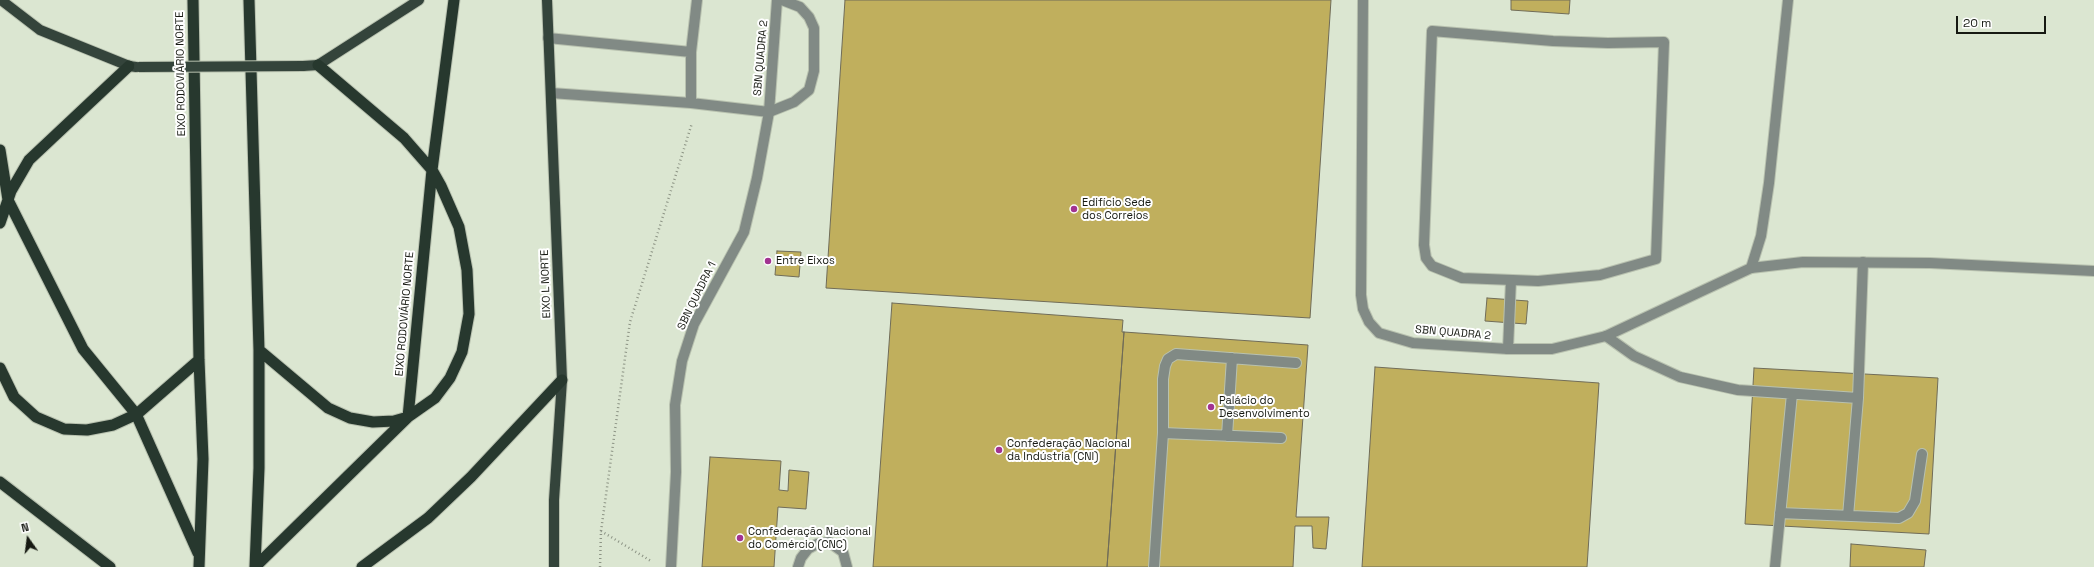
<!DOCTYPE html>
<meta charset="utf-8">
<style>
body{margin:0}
#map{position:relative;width:2094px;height:567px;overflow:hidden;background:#dbe6d1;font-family:"Space Grotesk",sans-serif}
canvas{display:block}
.north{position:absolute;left:8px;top:519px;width:40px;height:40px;-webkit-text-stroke:3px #fff;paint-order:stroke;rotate:346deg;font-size:11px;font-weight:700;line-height:16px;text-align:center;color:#161912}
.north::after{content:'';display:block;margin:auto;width:14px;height:18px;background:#161912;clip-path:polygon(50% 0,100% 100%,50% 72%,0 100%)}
.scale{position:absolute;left:1956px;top:16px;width:90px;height:18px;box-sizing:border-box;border:2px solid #161912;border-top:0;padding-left:5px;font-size:12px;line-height:14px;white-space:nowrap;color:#161912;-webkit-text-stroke:3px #fff;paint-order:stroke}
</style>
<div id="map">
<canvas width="2094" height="567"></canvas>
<div class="north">N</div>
<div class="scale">20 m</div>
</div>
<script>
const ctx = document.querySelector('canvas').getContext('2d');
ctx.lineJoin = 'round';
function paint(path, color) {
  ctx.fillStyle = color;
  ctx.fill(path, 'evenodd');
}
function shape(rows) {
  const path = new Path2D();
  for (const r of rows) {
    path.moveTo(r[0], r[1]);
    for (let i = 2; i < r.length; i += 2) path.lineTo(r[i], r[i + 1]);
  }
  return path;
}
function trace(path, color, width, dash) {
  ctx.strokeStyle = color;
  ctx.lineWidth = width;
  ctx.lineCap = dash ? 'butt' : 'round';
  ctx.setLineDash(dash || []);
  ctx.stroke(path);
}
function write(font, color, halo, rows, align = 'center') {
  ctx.font = font + ' "Space Grotesk",sans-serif';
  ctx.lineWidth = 4;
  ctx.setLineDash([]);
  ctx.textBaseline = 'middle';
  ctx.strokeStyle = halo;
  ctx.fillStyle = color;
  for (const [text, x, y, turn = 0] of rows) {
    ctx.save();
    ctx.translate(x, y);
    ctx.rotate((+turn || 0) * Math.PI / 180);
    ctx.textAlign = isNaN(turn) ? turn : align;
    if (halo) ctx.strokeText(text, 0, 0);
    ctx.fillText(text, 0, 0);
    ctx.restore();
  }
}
const building = shape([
 [845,0,1331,0,1310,318,826,288,845,0],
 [1511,0,1570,0,1569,14,1511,10,1511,0],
 [777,251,801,252,799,277,775,275,777,251],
 [1487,298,1528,301,1526,324,1485,321,1487,298],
 [892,303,1123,320,1122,332,1124,332,1107,567,873,567,892,303],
 [1124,332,1308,345,1296,517,1329,517,1326,549,1313,548,1312,526,1295,526,1293,567,1107,567,1124,332],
 [1375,367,1599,383,1587,567,1362,567,1375,367],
 [1754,368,1938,378,1929,534,1745,524,1754,368],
 [710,457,781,461,779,490,788,491,789,470,809,472,806,509,778,507,774,567,702,567,710,457],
 [1851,544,1926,550,1924,567,1850,567,1851,544]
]);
const path = shape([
 [601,531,651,561],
 [600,567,601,531,630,322,692,123]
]);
const service = shape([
 [1432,31,1553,41,1608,43,1664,42,1656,259,1600,275,1538,281,1462,278,1432,266,1426,258,1424,245,1432,31],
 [769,112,794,102,809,90,814,71,814,28,809,17,800,7,782,0],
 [1751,268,1761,236,1769,183,1788,0],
 [1606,336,1634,356,1680,377,1738,390,1858,398],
 [1508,349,1511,280],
 [1163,433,1281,438],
 [1227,436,1232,358],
 [1780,513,1899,518,1908,513,1915,501,1922,454],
 [1848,516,1858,398,1863,262],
 [798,567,801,558,808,549,817,544,829,542,843,552,847,567],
 [1154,567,1163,433,1163,379,1165,366,1168,359,1176,354,1296,363],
 [1775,567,1792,394]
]);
const tertiary = shape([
 [1363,0,1361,295,1363,309,1369,322,1379,333,1413,343,1508,349,1552,349,1606,336,1751,268,1803,262,1930,263,2094,271],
 [548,38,691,52],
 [551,93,691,103,769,112],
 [691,103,691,52,697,0],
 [671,567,676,472,675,405,682,361,694,324,744,232,757,178,769,112,777,0]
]);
const primary = shape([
 [1,0,40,30,129,66,136,67],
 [547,0,562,380,554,500,554,567],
 [303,66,318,65,419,0]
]);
const trunk = shape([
 [193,0,199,360,203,459,199,567],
 [249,0,259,350,259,468,255,567],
 [0,150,8,200,83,349,136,414,198,553],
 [0,223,11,191,29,160,129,66],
 [259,350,328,408,350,418,373,422,394,421,408,417,435,398,450,378,462,352,469,314,467,270,459,227,441,186,432,170,404,138,318,65],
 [0,368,14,397,36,417,64,429,87,430,113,425,137,414,199,360],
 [0,482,110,567],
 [255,567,408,417,432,170,454,0],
 [362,567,428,518,471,477,562,380]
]);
const primaryBridge = shape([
 [139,67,303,66]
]);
const markers = [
 [1074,209,4,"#a23391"],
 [768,261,4,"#a23391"],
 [1211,407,4,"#a23391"],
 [999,450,4,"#a23391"],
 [740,538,4,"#a23391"]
];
const streetNames = [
 ["SBN QUADRA 2",761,58,-85],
 ["EIXO RODOVIÁRIO NORTE",181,74,-91],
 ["EIXO L NORTE",546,284,-92],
 ["SBN QUADRA 1",697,296,-64],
 ["EIXO RODOVIÁRIO NORTE",405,314,-85],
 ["SBN QUADRA 2",1453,333,5]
];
const poiNames = [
 ["Edifício Sede",1082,203],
 ["dos Correios",1082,216],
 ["Entre Eixos",776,261],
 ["Palácio do",1219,401],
 ["Desenvolvimento",1219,414],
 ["Confederação Nacional",1007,444],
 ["da Indústria (CNI)",1007,457],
 ["Confederação Nacional",748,532],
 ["do Comércio (CNC)",748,545]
];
paint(building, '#c0af5d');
trace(building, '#706c58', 1);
trace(service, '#b8c1af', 12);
trace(tertiary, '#b8c1af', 12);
trace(primary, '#b8c1af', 12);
trace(trunk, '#b8c1af', 13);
trace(path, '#8d9485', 2.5, [1, 3]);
trace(service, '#818a85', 10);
trace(tertiary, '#818a85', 10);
trace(primary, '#34443b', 10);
trace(trunk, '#27382e', 11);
trace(primaryBridge, '#b8c1af', 12, []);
trace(primaryBridge, '#34443b', 10);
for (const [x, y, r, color] of markers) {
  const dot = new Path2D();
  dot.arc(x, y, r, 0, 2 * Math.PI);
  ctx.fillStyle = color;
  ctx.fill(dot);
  trace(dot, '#fff', 1.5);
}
write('11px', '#161912', '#fff', streetNames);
write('11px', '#161912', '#fff', poiNames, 'left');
</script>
